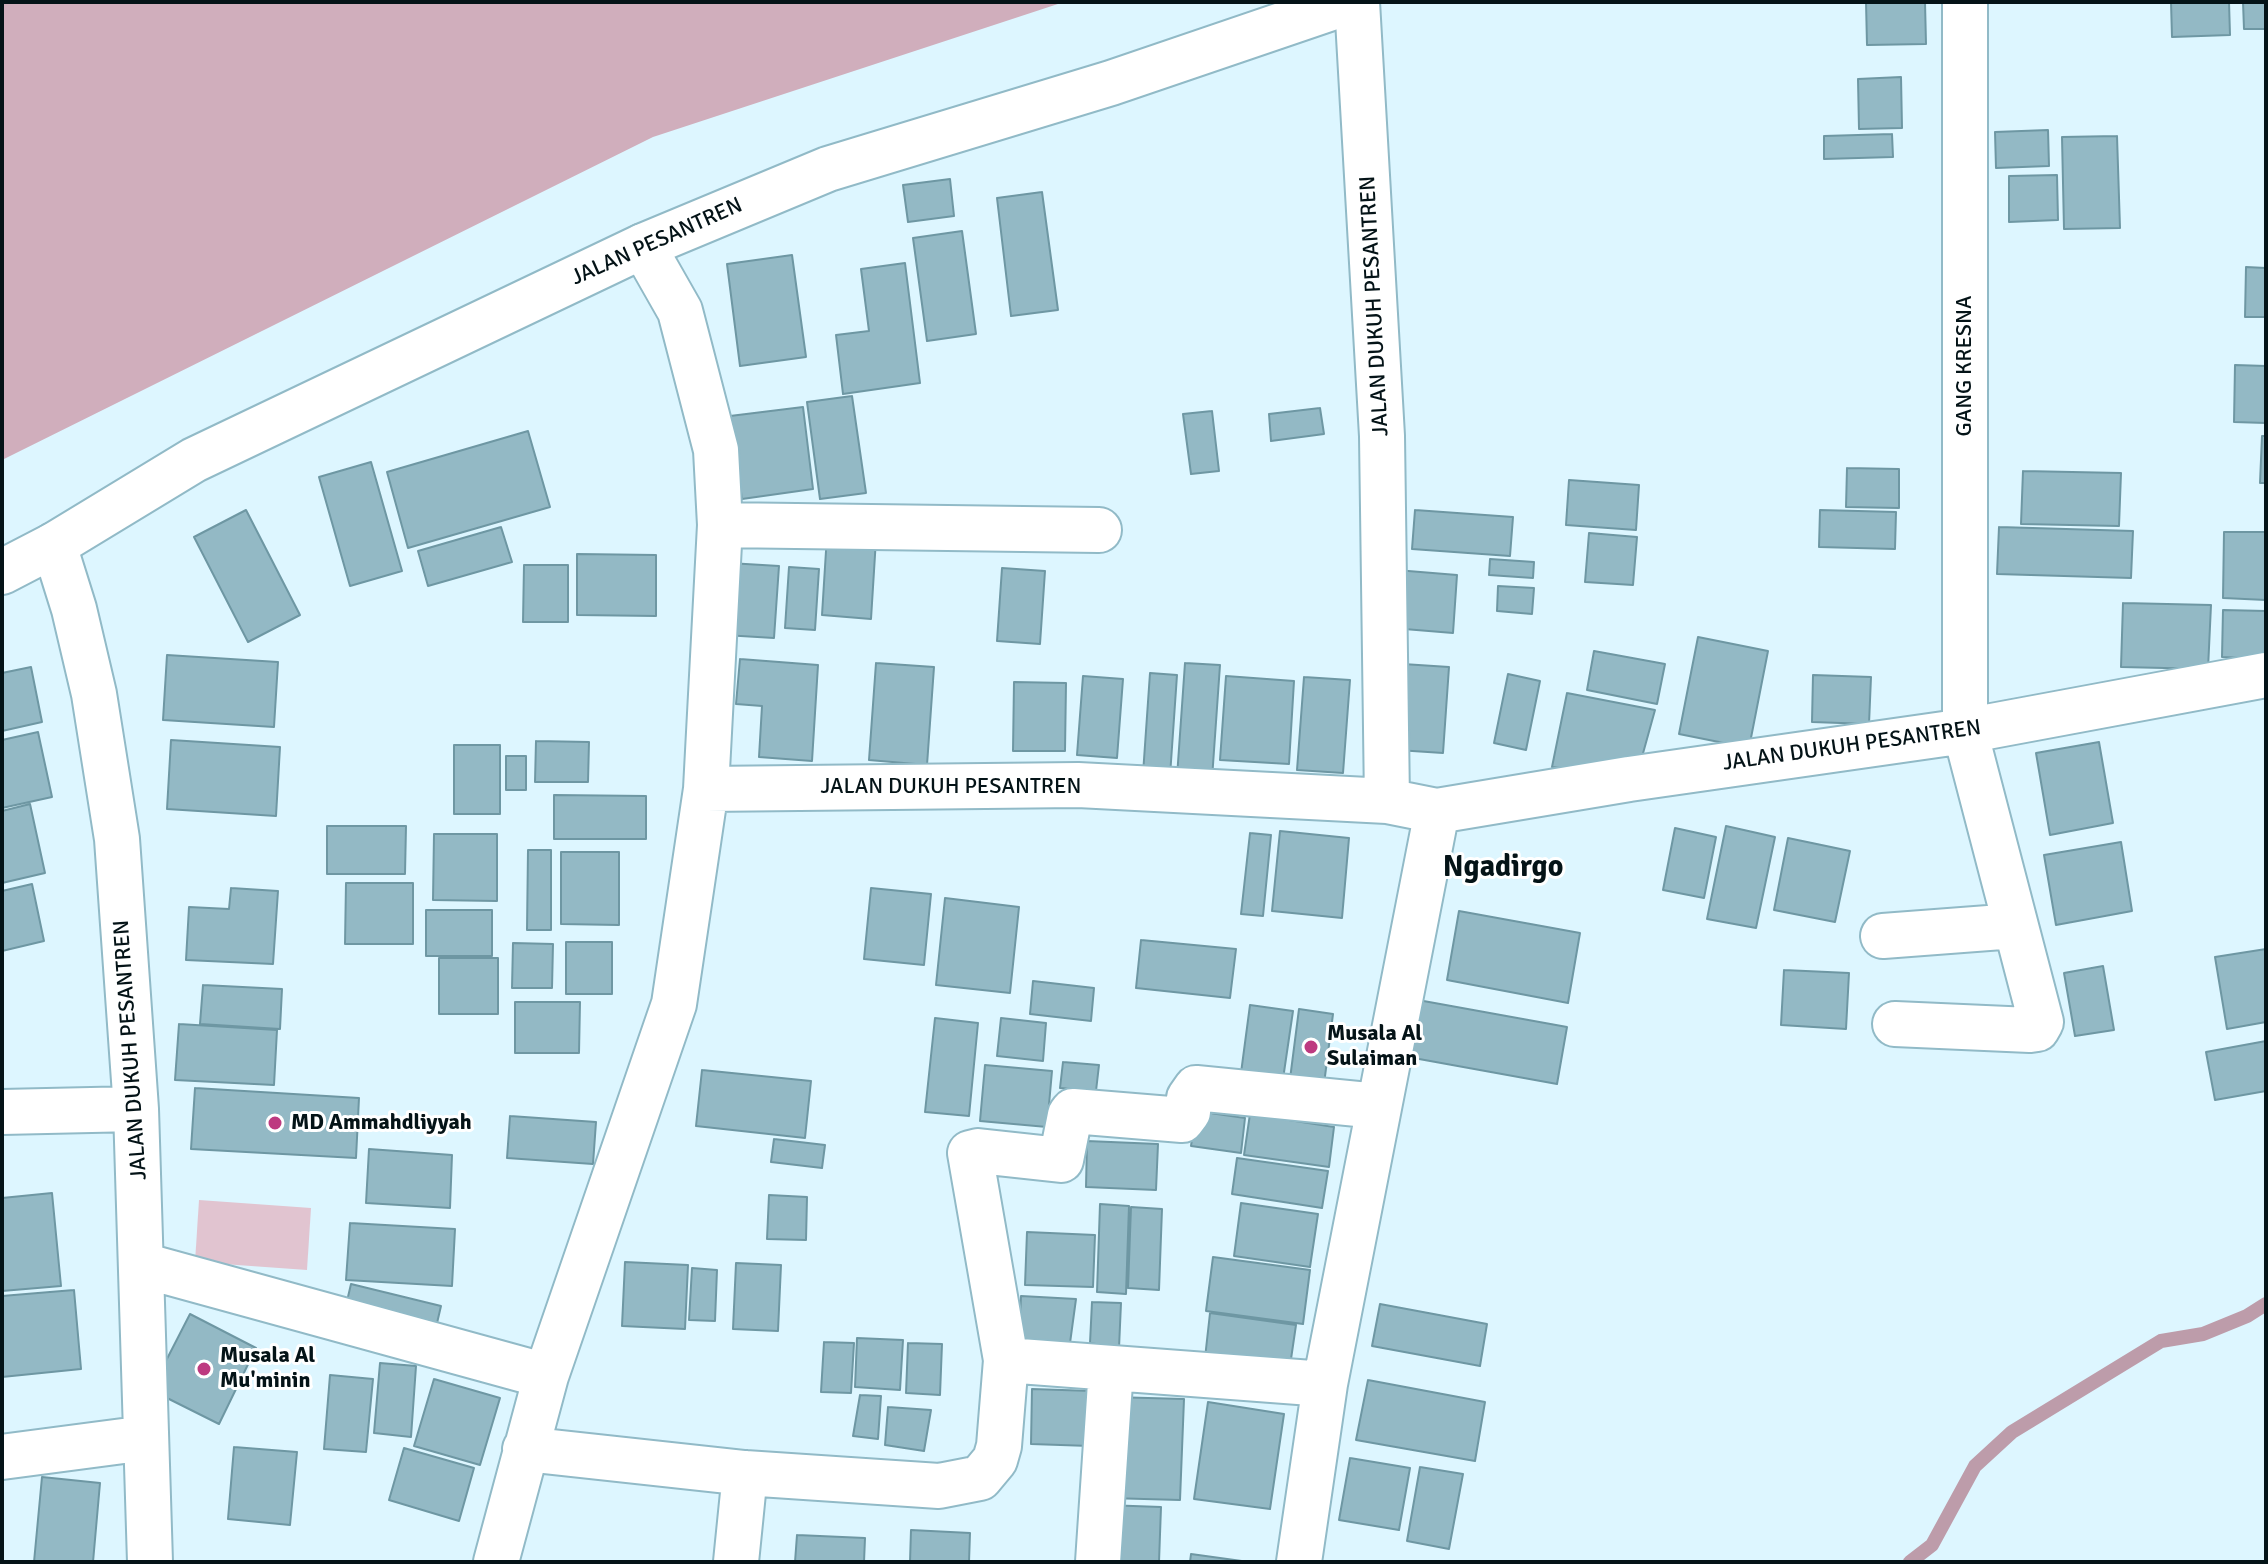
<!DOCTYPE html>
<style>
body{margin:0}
#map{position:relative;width:2268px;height:1564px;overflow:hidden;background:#ddf6ff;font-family:Signika,sans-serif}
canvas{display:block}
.frame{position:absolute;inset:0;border:4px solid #041317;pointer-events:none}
</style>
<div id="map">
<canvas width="2268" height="1564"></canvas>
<div class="frame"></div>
</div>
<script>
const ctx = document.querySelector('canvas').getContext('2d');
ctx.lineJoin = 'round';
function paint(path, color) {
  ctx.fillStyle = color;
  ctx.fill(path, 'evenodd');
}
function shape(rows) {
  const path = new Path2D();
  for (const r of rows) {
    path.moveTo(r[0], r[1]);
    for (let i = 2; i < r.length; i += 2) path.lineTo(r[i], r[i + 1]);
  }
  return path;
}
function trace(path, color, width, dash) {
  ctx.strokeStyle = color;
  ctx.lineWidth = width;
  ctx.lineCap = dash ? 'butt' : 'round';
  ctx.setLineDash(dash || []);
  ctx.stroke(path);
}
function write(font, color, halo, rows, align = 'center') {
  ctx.font = font + ' Signika,sans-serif';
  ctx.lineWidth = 6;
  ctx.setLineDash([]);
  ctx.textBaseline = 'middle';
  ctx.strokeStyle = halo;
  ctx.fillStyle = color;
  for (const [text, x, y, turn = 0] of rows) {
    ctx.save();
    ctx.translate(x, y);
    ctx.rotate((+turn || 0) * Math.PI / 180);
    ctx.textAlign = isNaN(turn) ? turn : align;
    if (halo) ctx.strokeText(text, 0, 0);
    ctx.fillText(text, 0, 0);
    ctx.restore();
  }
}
const green = shape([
 [199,1200,311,1208,307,1270,195,1262]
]);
const forest = shape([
 [2,2,1064,2,653,137,2,460]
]);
const stream = shape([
 [1910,1562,1932,1545,1975,1466,2012,1432,2161,1341,2203,1334,2247,1316,2266,1304]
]);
const building = shape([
 [1866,2,1925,2,1926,44,1867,45,1866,2],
 [2171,2,2229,2,2230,35,2172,37,2171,2],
 [2243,2,2266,2,2266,29,2244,29,2243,2],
 [1901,77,1902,128,1859,129,1858,79,1901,77],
 [2048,130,2049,166,1996,168,1995,132,2048,130],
 [1892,134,1893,157,1824,159,1824,136,1892,134],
 [2117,136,2120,228,2064,229,2062,137,2117,136],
 [2057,175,2058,220,2009,222,2009,176,2057,175],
 [950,179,954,216,908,222,903,185,950,179],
 [1042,192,1058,310,1011,316,997,198,1042,192],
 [962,231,976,334,927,341,913,238,962,231],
 [792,255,806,357,740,366,727,264,792,255],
 [905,263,920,383,843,394,836,335,869,331,861,269,905,263],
 [2246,267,2266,268,2266,317,2245,317,2246,267],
 [2235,365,2266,366,2266,423,2234,422,2235,365],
 [852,396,866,493,820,499,807,402,852,396],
 [803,407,813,489,742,499,730,416,803,407],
 [1320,408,1324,434,1271,441,1269,414,1320,408],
 [1212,411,1219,471,1191,474,1183,414,1212,411],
 [528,431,550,507,408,548,387,472,528,431],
 [2262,436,2266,436,2266,483,2260,483,2262,436],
 [371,462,402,571,350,586,319,477,371,462],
 [1847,468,1899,469,1899,508,1846,507,1847,468],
 [2023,471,2121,473,2119,526,2021,524,2023,471],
 [1569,480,1639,485,1636,530,1566,525,1569,480],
 [246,510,300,615,248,642,194,537,246,510],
 [1415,510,1513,517,1510,556,1412,549,1415,510],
 [1820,510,1896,512,1895,549,1819,547,1820,510],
 [501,527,512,562,428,586,418,551,501,527],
 [1999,527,2133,531,2131,578,1997,574,1999,527],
 [2224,532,2266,532,2266,600,2223,598,2224,532],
 [1589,533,1637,537,1633,585,1585,582,1589,533],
 [827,535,876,539,871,619,822,615,827,535],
 [577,554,656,555,656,616,577,615,577,554],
 [1490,559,1534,562,1533,578,1489,575,1490,559],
 [729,563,779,566,774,638,724,635,729,563],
 [524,565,568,565,568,622,523,622,524,565],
 [789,567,819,569,815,630,785,628,789,567],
 [1002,568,1045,571,1040,644,997,641,1002,568],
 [1396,570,1457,575,1453,633,1392,628,1396,570],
 [1498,586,1534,588,1532,614,1497,611,1498,586],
 [2123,603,2211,605,2208,669,2121,667,2123,603],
 [2223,610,2266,611,2266,659,2222,657,2223,610],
 [1698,637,1768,651,1749,748,1679,734,1698,637],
 [1594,651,1665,664,1657,704,1587,690,1594,651],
 [167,655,278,662,274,727,163,720,167,655],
 [740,659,818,665,812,761,759,757,762,706,736,704,740,659],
 [876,663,934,667,927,765,869,760,876,663],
 [1185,663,1220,665,1212,779,1177,777,1185,663],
 [1403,664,1449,667,1443,753,1397,750,1403,664],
 [31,667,42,722,2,731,2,673,31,667],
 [1150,673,1177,675,1170,776,1143,774,1150,673],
 [1508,674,1540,681,1526,750,1494,743,1508,674],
 [1813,675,1871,677,1869,724,1812,722,1813,675],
 [1083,676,1123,679,1117,758,1077,755,1083,676],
 [1226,676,1294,681,1289,764,1220,760,1226,676],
 [1304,677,1350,680,1343,773,1297,770,1304,677],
 [1014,682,1066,683,1065,751,1013,751,1014,682],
 [1567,693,1655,710,1637,775,1552,767,1567,693],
 [38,732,52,797,2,808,2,740,38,732],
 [171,740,280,747,276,816,167,809,171,740],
 [536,741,589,742,588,782,535,782,536,741],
 [2099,742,2113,823,2050,835,2036,753,2099,742],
 [454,745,500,745,500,814,454,814,454,745],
 [506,756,526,756,526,790,506,790,506,756],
 [554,795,646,796,646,839,554,839,554,795],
 [30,804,45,873,2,883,2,811,30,804],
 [327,826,406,826,405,874,327,874,327,826],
 [1726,826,1775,837,1756,928,1707,919,1726,826],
 [1675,828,1716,837,1704,898,1663,890,1675,828],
 [1280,831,1349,838,1342,918,1272,911,1280,831],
 [1250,833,1271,835,1263,916,1241,914,1250,833],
 [434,834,497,834,497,901,433,900,434,834],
 [1788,838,1850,851,1835,922,1774,910,1788,838],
 [2121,842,2132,911,2056,925,2044,855,2121,842],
 [528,850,551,850,551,930,527,930,528,850],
 [561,852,619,852,619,925,561,924,561,852],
 [346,883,413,883,413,944,345,944,346,883],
 [32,884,44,941,2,951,2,891,32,884],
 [231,888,278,891,273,964,186,960,189,907,229,909,231,888],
 [871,888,931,894,924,965,864,959,871,888],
 [945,898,1019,907,1010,993,936,985,945,898],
 [426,910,492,910,492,956,426,956,426,910],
 [1459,911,1580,933,1568,1003,1447,980,1459,911],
 [1141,940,1236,949,1230,998,1136,988,1141,940],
 [566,942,612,942,612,994,566,994,566,942],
 [513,943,553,944,552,988,512,988,513,943],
 [2266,949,2266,1022,2227,1029,2215,957,2266,949],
 [439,958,498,958,498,1014,439,1014,439,958],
 [2103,966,2114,1030,2075,1036,2064,973,2103,966],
 [1784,970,1849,973,1846,1029,1781,1025,1784,970],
 [1033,981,1094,988,1091,1021,1030,1014,1033,981],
 [203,985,282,989,280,1029,200,1024,203,985],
 [1407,998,1567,1027,1557,1084,1397,1055,1407,998],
 [515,1002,580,1002,579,1053,515,1053,515,1002],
 [1250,1005,1293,1011,1283,1079,1241,1073,1250,1005],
 [1299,1009,1333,1014,1324,1084,1290,1079,1299,1009],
 [935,1018,978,1023,969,1116,925,1112,935,1018],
 [1001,1018,1046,1023,1043,1061,997,1056,1001,1018],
 [179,1024,277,1030,274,1085,175,1080,179,1024],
 [2266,1041,2266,1091,2215,1100,2206,1052,2266,1041],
 [1063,1062,1099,1065,1096,1091,1060,1088,1063,1062],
 [985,1065,1052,1071,1047,1127,980,1121,985,1065],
 [702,1070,811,1081,805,1138,696,1126,702,1070],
 [195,1088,359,1098,356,1158,191,1149,195,1088],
 [1196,1111,1245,1118,1241,1153,1191,1146,1196,1111],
 [1250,1114,1334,1127,1329,1167,1244,1155,1250,1114],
 [510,1116,596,1122,593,1164,507,1158,510,1116],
 [774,1139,825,1145,822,1168,771,1162,774,1139],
 [1087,1141,1158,1144,1156,1190,1086,1187,1087,1141],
 [369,1149,452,1155,450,1208,366,1203,369,1149],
 [1237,1158,1328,1171,1322,1208,1232,1194,1237,1158],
 [52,1193,61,1286,2,1291,2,1198,52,1193],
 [769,1195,807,1197,806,1240,767,1239,769,1195],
 [1241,1203,1318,1214,1310,1267,1234,1256,1241,1203],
 [1100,1204,1129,1206,1126,1294,1097,1292,1100,1204],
 [1131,1207,1162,1209,1159,1290,1128,1288,1131,1207],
 [350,1223,455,1229,452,1286,346,1280,350,1223],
 [1027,1232,1095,1235,1093,1287,1025,1285,1027,1232],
 [1213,1257,1310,1270,1303,1324,1206,1311,1213,1257],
 [625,1262,688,1265,685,1329,622,1326,625,1262],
 [736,1263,781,1265,778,1331,733,1329,736,1263],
 [692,1268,717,1270,715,1321,689,1320,692,1268],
 [351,1284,441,1306,434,1336,344,1314,351,1284],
 [74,1290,81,1369,2,1377,2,1296,74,1290],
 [1021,1296,1076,1299,1070,1343,1019,1343,1021,1296],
 [1092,1302,1121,1303,1119,1348,1090,1343,1092,1302],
 [1380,1304,1487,1324,1480,1366,1372,1346,1380,1304],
 [1210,1313,1296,1325,1291,1359,1205,1358,1210,1313],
 [190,1314,256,1348,219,1424,151,1390,190,1314],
 [857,1338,903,1340,900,1390,855,1387,857,1338],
 [824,1342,854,1343,851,1393,821,1392,824,1342],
 [908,1343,942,1344,940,1395,906,1393,908,1343],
 [380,1363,416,1366,411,1437,374,1433,380,1363],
 [330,1375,373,1379,366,1452,324,1449,330,1375],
 [434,1379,500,1398,480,1465,414,1446,434,1379],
 [1368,1380,1485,1402,1475,1461,1356,1440,1368,1380],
 [1032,1389,1092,1391,1090,1446,1031,1444,1032,1389],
 [860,1395,881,1396,878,1439,853,1436,860,1395],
 [1112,1397,1184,1399,1180,1500,1108,1498,1112,1397],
 [1208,1402,1284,1414,1270,1509,1194,1499,1208,1402],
 [888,1407,931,1410,924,1451,885,1445,888,1407],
 [234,1447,297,1452,290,1525,228,1519,234,1447],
 [404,1448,474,1468,459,1521,389,1500,404,1448],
 [1350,1458,1410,1468,1399,1530,1339,1520,1350,1458],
 [1420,1467,1463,1474,1449,1549,1407,1541,1420,1467],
 [42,1477,100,1483,93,1562,34,1562,42,1477],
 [1105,1505,1161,1507,1159,1562,1103,1562,1105,1505],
 [911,1530,970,1533,969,1562,910,1562,911,1530],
 [797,1535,865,1538,864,1562,795,1562,797,1535],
 [1191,1554,1249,1562,1190,1562,1191,1554]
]);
const minor = shape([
 [1357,2,1382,436,1387,801],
 [720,525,1099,530],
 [54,545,74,609,94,694,117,839,136,1109,150,1562],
 [706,789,1078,785,1387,801,1437,811,1629,779,1965,731,2266,675],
 [1883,936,2015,926],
 [1895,1024,2030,1030,2037,1029,2041,1022,1965,731,1965,2],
 [2,1112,136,1109],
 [142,1265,546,1376],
 [1006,1360,970,1153,978,1151,1061,1160,1070,1115,1073,1111,1182,1120,1188,1112,1189,1098,1196,1088,1378,1106],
 [525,1449,745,1473,939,1486,980,1478,995,1460,999,1446,1006,1360,1325,1384],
 [2,1457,146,1438],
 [496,1562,546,1376,674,1004,706,789,720,525,716,450,680,311,643,246],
 [736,1562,745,1473],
 [1098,1562,1111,1368],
 [1299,1562,1325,1384,1437,811]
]);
const secondary = shape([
 [2,572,54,545,194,460,643,246,828,169,1111,83,1349,2]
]);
const markers = [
 [1311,1047,8,"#bd3a80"],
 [275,1123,8,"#bd3a80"],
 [204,1369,8,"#bd3a80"]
];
const streetNames = [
 ["JALAN PESANTREN",657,242,-24],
 ["JALAN DUKUH PESANTREN",1375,306,-93],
 ["GANG KRESNA",1965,366,-90],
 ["JALAN DUKUH PESANTREN",1852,746,-8],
 ["JALAN DUKUH PESANTREN",951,787],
 ["JALAN DUKUH PESANTREN",131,1050,-94]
];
const poiNames = [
 ["Musala Al",1327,1034],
 ["Sulaiman",1327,1059],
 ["MD Ammahdliyyah",291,1123],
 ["Musala Al",220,1356],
 ["Mu'minin",220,1381]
];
const districtNames = [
 ["Ngadirgo",1503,868]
];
paint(green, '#e1c4d0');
paint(forest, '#d0aebc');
trace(stream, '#bd9caa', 14);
paint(building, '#93b9c5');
trace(building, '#6e97a3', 2);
trace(minor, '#91bac7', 48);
trace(secondary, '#91bac7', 48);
trace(minor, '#fff', 44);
trace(secondary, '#fff', 44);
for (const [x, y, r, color] of markers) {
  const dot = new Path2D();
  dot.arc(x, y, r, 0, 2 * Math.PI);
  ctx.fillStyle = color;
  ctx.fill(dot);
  trace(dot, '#fff', 3);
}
write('22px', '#041317', '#fff', streetNames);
write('bold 22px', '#041317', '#fff', poiNames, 'left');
write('bold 30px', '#041317', '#fff', districtNames);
</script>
